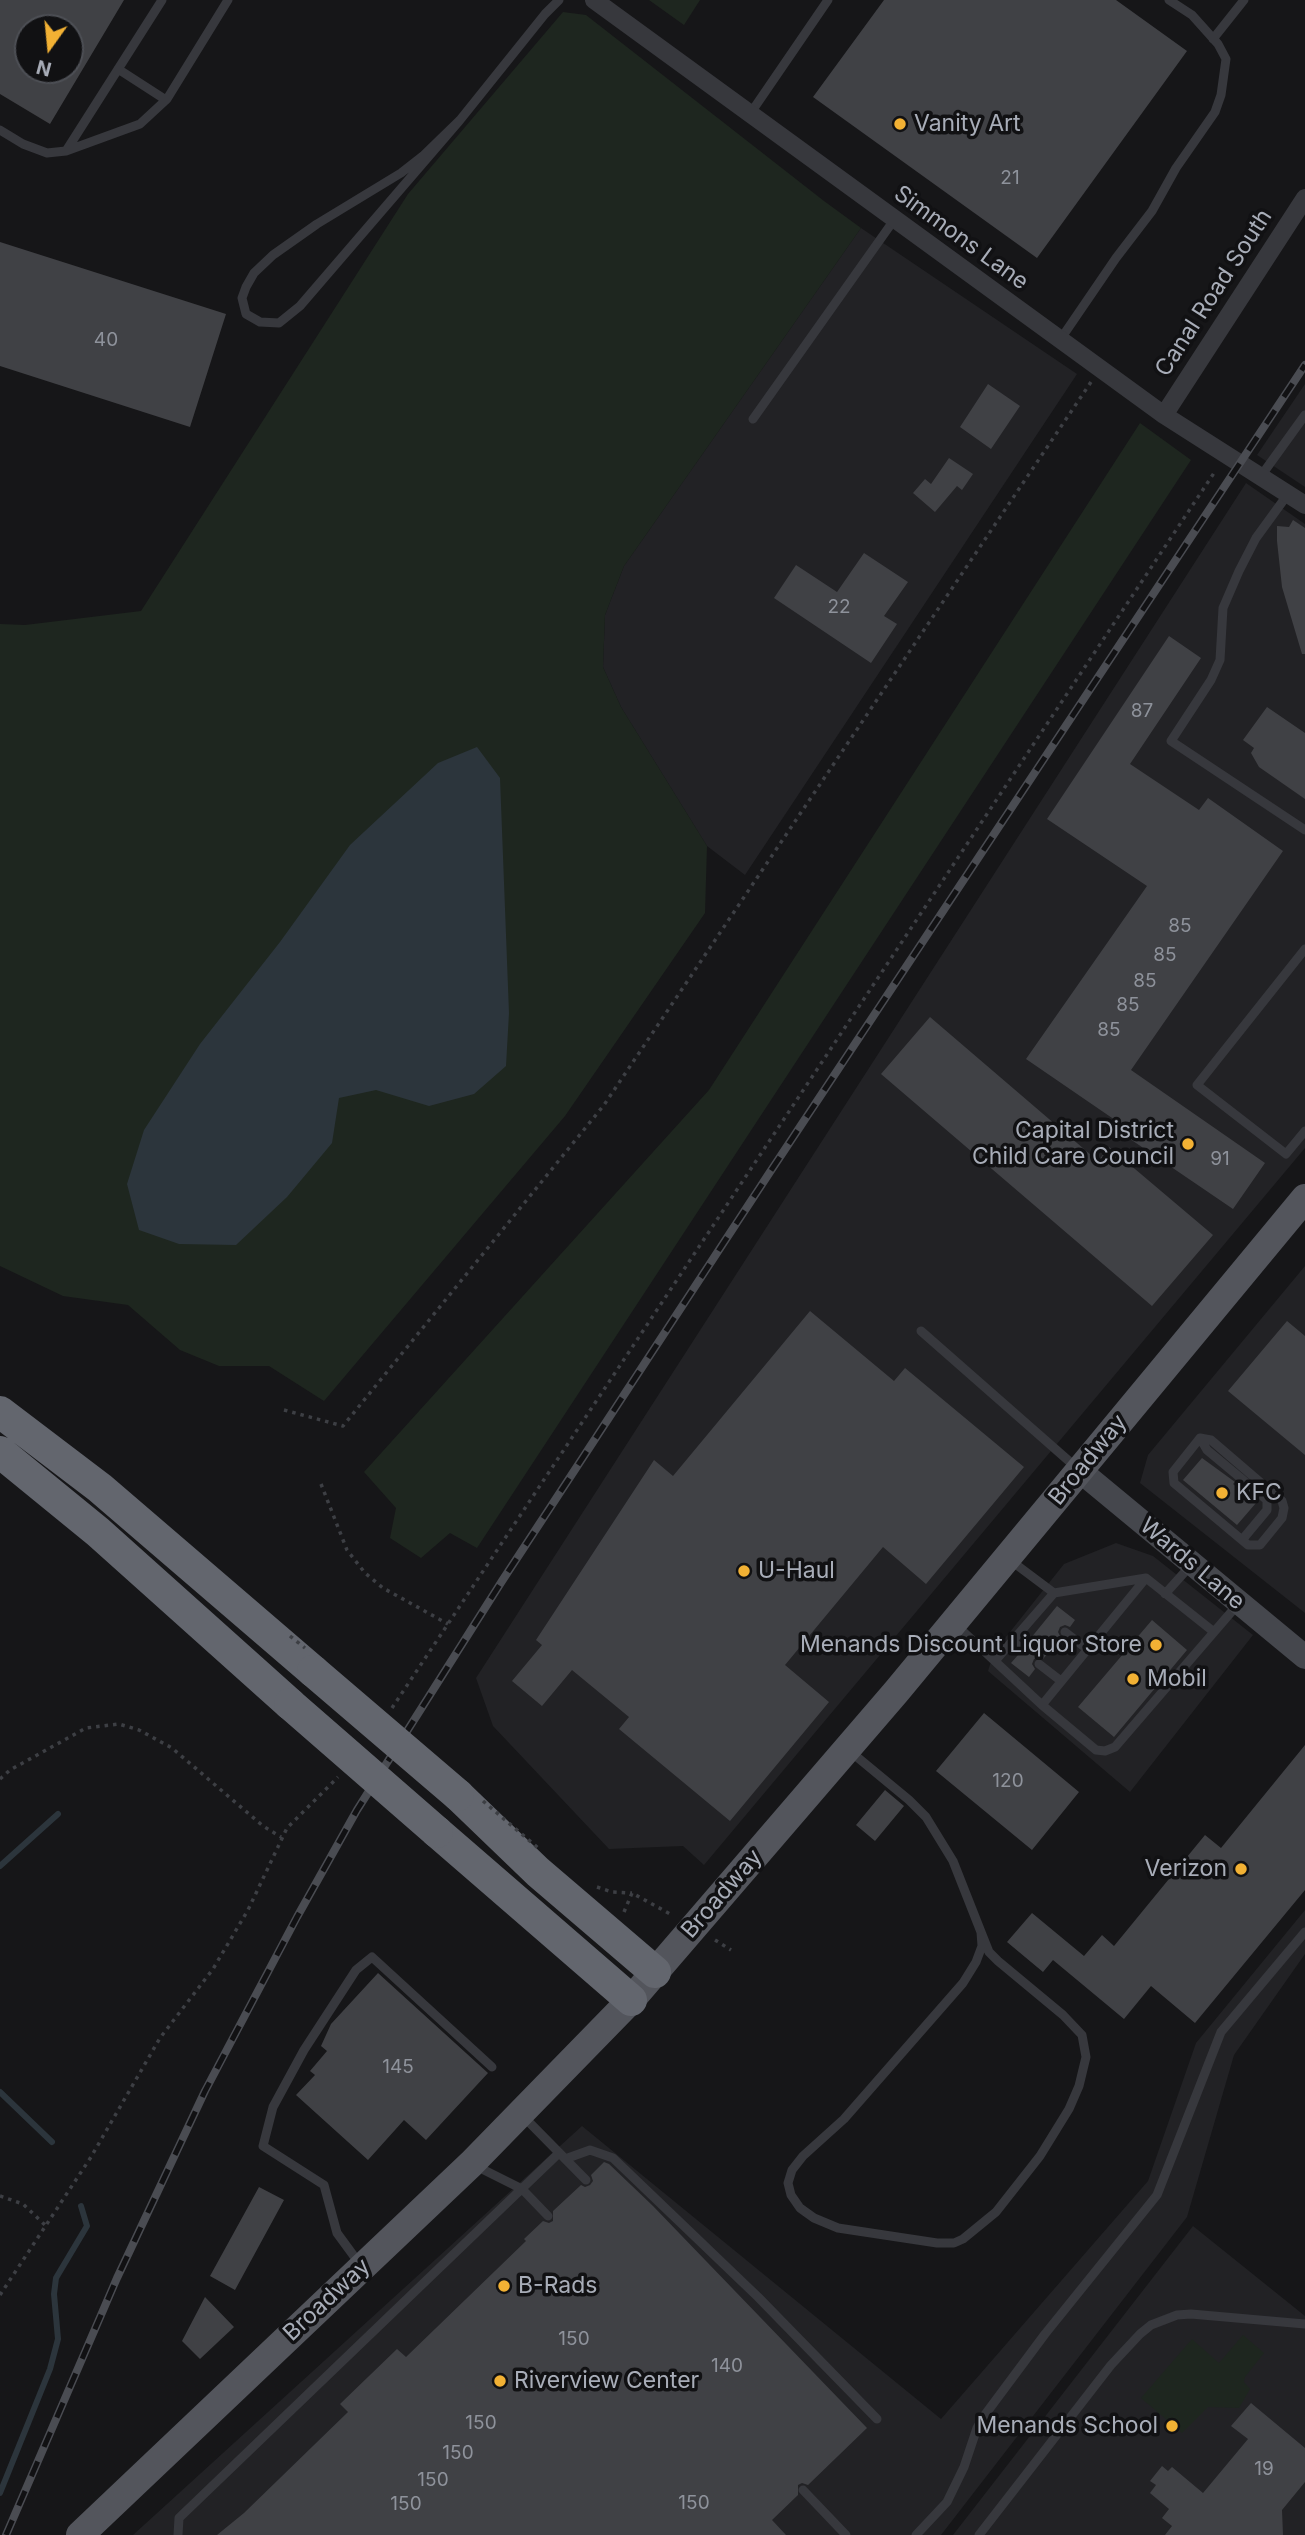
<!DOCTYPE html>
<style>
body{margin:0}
#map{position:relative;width:1305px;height:2535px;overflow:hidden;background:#161618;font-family:Inter,sans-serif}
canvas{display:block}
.north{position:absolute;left:14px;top:14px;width:70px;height:70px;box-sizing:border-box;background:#111113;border:2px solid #4d4f55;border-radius:50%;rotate:195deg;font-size:19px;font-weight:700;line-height:28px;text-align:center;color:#a8adb8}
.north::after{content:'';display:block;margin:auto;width:24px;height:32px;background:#f2b134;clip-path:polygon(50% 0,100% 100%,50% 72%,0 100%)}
</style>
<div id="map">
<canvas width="1305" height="2535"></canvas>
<div class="north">N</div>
</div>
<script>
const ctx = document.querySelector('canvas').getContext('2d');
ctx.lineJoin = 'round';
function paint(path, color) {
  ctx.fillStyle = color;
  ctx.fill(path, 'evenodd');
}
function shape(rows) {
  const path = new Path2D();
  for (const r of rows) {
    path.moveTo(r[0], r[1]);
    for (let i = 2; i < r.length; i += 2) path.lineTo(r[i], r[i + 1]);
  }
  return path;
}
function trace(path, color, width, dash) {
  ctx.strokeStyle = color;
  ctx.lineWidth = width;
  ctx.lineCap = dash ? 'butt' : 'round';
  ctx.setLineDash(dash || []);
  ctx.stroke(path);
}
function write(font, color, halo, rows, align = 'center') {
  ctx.font = font + ' Inter,sans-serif';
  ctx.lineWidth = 7;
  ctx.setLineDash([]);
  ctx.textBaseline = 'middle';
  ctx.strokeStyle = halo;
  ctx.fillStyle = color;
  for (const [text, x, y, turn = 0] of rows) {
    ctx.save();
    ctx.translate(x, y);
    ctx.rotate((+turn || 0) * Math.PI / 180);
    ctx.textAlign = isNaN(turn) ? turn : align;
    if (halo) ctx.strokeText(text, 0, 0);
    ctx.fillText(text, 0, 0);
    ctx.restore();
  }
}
const built = shape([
 [861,228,1077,374,745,875,707,846,621,707,603,667,605,615,624,566],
 [1305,384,1305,487,1257,455],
 [1246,483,1305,524,1305,1148,704,1865,683,1846,609,1849,493,1726,476,1678],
 [1305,1266,1305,1613,1140,1483,1148,1455],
 [1116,1543,1153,1556,1253,1635,1130,1792,988,1671,994,1652,1064,1564],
 [1305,1910,1305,1954,1234,2055,1187,2217,941,2535,133,2535,582,2126,941,2419,1148,2181,1196,2043],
 [1193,2226,1305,2316,1305,2535,953,2535]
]);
const green = shape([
 [649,0,700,0,684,25],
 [563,12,586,15,824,201,861,228,624,566,605,615,603,667,621,707,707,846,705,913,565,1116,324,1401,269,1366,219,1366,180,1350,128,1305,63,1296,0,1266,0,624,25,625,141,611,408,194],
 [1140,423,1191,460,477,1548,450,1533,421,1558,390,1538,396,1508,364,1472,709,1090],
 [1243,2335,1264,2353,1245,2377,1244,2382,1250,2389,1239,2408,1208,2407,1182,2433,1141,2398,1192,2339,1219,2363]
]);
const water = shape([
 [477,747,500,778,509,1013,506,1066,474,1094,429,1106,376,1090,339,1098,332,1143,287,1197,236,1245,179,1244,139,1230,127,1184,144,1130,200,1044,280,942,350,845,438,763]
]);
const stream = shape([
 [0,1866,58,1814],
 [0,2092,52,2142],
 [0,2493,50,2369,58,2339,54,2294,56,2278,87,2226,81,2206]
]);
const building = shape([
 [0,0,124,0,50,124,0,94],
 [28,28,70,28,70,70,28,70],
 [884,0,1116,0,1187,51,1037,258,813,97],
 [0,242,226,314,190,427,0,366],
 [988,384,1020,406,991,449,960,427],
 [949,458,973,474,962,490,957,486,935,512,913,493,925,479,931,484],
 [1293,520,1305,528,1305,654,1302,654,1282,587,1277,541,1277,526,1289,527],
 [864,553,908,582,884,616,897,624,871,663,774,598,796,565,837,592],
 [1169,636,1201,658,1130,764,1199,810,1208,798,1283,851,1131,1070,1265,1163,1233,1209,1111,1126,1115,1120,1026,1059,1147,886,1047,819],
 [1267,707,1305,733,1305,799,1259,767,1251,753,1254,748,1243,740],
 [930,1017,1098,1161,1109,1147,1213,1235,1152,1306,881,1074],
 [810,1311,894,1381,905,1368,1024,1467,926,1584,883,1547,785,1665,829,1702,730,1821,619,1729,629,1717,572,1670,542,1706,512,1681,542,1645,536,1640,654,1460,673,1476],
 [1287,1321,1305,1336,1305,1455,1228,1391],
 [1202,1458,1235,1482,1233,1484,1256,1503,1237,1525,1183,1480],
 [1057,1606,1075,1620,1070,1627,1065,1625,1060,1627,1058,1632,1061,1638,1043,1659,1039,1657,1034,1659,1032,1664,1035,1669,1029,1677,1011,1663,1018,1655,1027,1654,1029,1649,1026,1644],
 [1152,1620,1187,1650,1114,1737,1078,1707],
 [984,1713,1079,1792,1032,1850,936,1771],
 [1305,1745,1305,1890,1195,2023,1151,1986,1124,2019,1053,1960,1043,1972,1007,1942,1032,1913,1084,1956,1102,1935,1114,1946,1205,1835,1221,1848],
 [885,1790,904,1806,875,1841,856,1825],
 [378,1973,488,2073,426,2140,404,2120,368,2160,296,2095,315,2075,310,2071,327,2051,321,2046,331,2024],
 [604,2162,609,2164,653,2206,867,2428,808,2485,802,2483,798,2485,798,2495,772,2520,786,2535,217,2535,244,2513,348,2412,340,2404,397,2349,406,2357,526,2241,524,2239,543,2221,549,2223,553,2221,553,2211,581,2185,585,2187,590,2185,593,2181,591,2175],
 [259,2187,284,2200,235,2290,210,2276],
 [205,2297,234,2327,200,2359,182,2341],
 [1251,2403,1305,2448,1305,2482,1282,2510,1283,2535,1165,2535,1172,2526,1162,2518,1169,2509,1150,2493,1156,2485,1150,2481,1162,2466,1168,2471,1172,2467,1203,2493,1248,2439,1231,2426]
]);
const path = shape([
 [284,1410,343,1426,604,1105,1091,382],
 [321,1484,347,1550,365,1573,383,1588,448,1624],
 [392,1708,1216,470],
 [0,1779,10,1770,86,1728,119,1724,139,1730,172,1748,263,1826,281,1837],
 [597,1887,612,1892,632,1893],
 [624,1912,632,1893,672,1915],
 [715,1940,731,1950],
 [0,2196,23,2204,46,2226],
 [0,2295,91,2157,160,2038,213,1969,248,1910,287,1828,338,1777]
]);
const lane = shape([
 [1213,39,1244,0],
 [118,69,166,100],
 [750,114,828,0],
 [460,120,424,155,401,173,317,224,273,255,254,273,246,287,242,298,246,314,260,322,279,323,300,306,460,120,545,14,559,0],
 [0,130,23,144,47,153,66,151,140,124,167,99,228,0],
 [66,151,162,0],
 [1060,340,1116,258,1152,211,1176,168,1215,112,1221,95,1226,59,1218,44,1192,15,1169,0],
 [753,419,894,220],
 [1261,476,1305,415],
 [1288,494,1256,538,1239,571,1223,608,1220,660,1211,680,1171,741,1305,830],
 [1305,949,1197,1085,1286,1154,1305,1131],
 [921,1331,1078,1469],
 [1200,1438,1211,1440,1282,1501,1284,1508,1282,1518,1260,1545,1248,1545,1174,1483,1173,1472,1200,1438],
 [1200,1438,1207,1450,1267,1500,1267,1510,1242,1540],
 [1010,1560,1054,1593],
 [1165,1594,1191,1565],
 [955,1624,1042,1705,1096,1750,1105,1751,1115,1747,1239,1603],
 [1065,1632,1087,1649],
 [1012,1641,1022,1649],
 [995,1661,1054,1593,1146,1578,1214,1632],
 [1039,1664,1061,1681],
 [1042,1705,1146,1578],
 [851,1752,909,1800,926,1817,953,1861,981,1932,982,1946,976,1962,963,1983,844,2119,803,2156,792,2170,788,2183,791,2195,800,2208,814,2218,838,2228,937,2243,954,2243,963,2239,996,2212,1040,2156,1069,2109,1079,2086,1086,2057,1082,2035,1063,2015,998,1961,989,1952,981,1932],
 [522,2115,586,2180],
 [565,2159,590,2150,613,2158,758,2297,877,2419],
 [476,2166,522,2189,548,2216],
 [359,2263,337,2233,324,2185,263,2146,273,2107,304,2050,356,1970,372,1957,492,2067],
 [803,2490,846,2535],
 [178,2535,179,2518,559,2153],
 [916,2535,947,2502,964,2467,977,2428,984,2416,1045,2334,1157,2195,1221,2032,1305,1932],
 [979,2535,1111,2365,1140,2334,1151,2325,1177,2315,1191,2314,1305,2324]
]);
const street = shape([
 [594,0,1164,415,1305,505],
 [1164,415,1305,198]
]);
const secondary = shape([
 [1079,1470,1305,1657]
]);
const primary = shape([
 [80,2535,471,2164,631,2000,896,1692,1305,1198]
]);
const highway = shape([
 [0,1412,100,1488,313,1671],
 [0,1452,98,1532,290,1704],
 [458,1795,538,1872,655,1972],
 [437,1832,631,2000]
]);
const rail = shape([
 [6,2535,117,2278,205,2091,297,1917,357,1810,502,1581,770,1172,1305,365]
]);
const pathBridge = shape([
 [290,1636,305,1648],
 [483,1801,538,1848]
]);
const highwayBridge = shape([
 [313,1671,458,1795],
 [290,1704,437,1832]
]);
const markers = [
 [900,124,7,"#f2b134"],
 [1188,1144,7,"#f2b134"],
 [1222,1493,7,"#f2b134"],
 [744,1571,7,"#f2b134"],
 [1156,1645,7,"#f2b134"],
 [1133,1679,7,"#f2b134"],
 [1241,1869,7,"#f2b134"],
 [504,2286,7,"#f2b134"],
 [500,2381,7,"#f2b134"],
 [1172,2426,7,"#f2b134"]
];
const numberNames = [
 ["21",1010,178],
 ["40",106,340],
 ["22",839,607],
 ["87",1142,711],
 ["85",1180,926],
 ["85",1165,955],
 ["85",1145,981],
 ["85",1128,1005],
 ["85",1109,1030],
 ["91",1220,1159],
 ["120",1008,1781],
 ["145",398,2067],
 ["150",574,2339],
 ["140",727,2366],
 ["150",481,2423],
 ["150",458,2453],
 ["19",1264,2469],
 ["150",433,2480],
 ["150",694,2503],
 ["150",406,2504]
];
const poiNames = [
 ["Vanity Art",914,124],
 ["Capital District",1174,1131,"right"],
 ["Child Care Council",1174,1157,"right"],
 ["KFC",1236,1493],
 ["U-Haul",758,1571],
 ["Menands Discount Liquor Store",1142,1645,"right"],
 ["Mobil",1147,1679],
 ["Verizon",1227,1869,"right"],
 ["B-Rads",518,2286],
 ["Riverview Center",514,2381],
 ["Menands School",1158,2426,"right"]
];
const streetNames = [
 ["Simmons Lane",961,238,36],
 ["Canal Road South",1214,293,-57],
 ["Broadway",1088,1460,-51],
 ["Wards Lane",1192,1564,40],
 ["Broadway",722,1894,-49],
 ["Broadway",327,2300,-43]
];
paint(built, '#222225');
paint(green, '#1e261f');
paint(water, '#2c353c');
trace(stream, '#2c353c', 6);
paint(building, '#404145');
trace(path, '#3d3f44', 3.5, [3.5, 5]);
trace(lane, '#37383d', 9);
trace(street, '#37383d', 18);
trace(secondary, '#45474d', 24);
trace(primary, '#53555c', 28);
trace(highway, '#63666e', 32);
trace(rail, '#4a4c52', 8);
trace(rail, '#111113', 5, [16]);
trace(pathBridge, '#3d3f44', 3.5, [3.5, 5]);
trace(highwayBridge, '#63666e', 32);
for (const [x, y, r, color] of markers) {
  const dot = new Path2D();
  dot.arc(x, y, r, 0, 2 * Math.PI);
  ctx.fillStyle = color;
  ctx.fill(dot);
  trace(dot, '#111113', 2.5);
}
write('19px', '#8e929b', null, numberNames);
write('23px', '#a8adb8', '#111113', poiNames, 'left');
write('23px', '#a8adb8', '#111113', streetNames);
</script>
